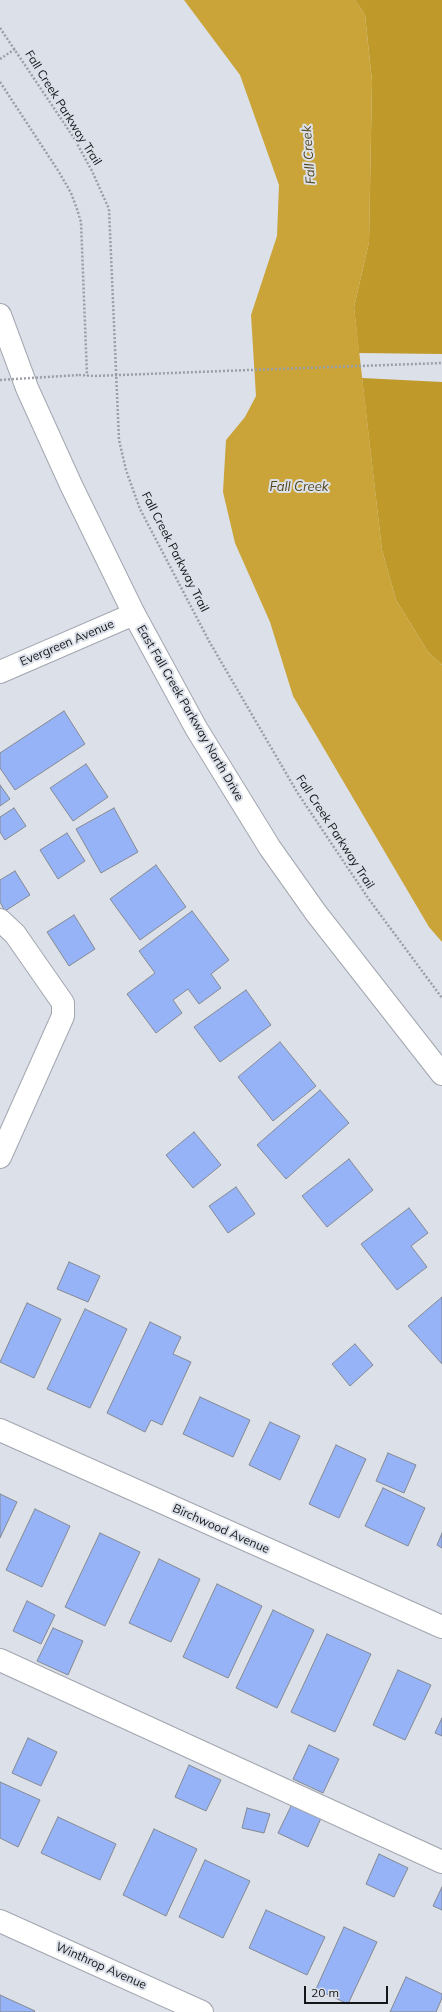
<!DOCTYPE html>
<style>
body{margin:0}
#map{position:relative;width:442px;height:2012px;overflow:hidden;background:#dbe0e9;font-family:Mulish,sans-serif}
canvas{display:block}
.scale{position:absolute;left:304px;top:1986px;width:84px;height:18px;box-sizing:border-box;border:2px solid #141619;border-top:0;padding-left:5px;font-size:12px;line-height:14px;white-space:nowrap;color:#141619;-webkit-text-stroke:3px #dbe0e9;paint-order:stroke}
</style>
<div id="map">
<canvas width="442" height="2012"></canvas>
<div class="scale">20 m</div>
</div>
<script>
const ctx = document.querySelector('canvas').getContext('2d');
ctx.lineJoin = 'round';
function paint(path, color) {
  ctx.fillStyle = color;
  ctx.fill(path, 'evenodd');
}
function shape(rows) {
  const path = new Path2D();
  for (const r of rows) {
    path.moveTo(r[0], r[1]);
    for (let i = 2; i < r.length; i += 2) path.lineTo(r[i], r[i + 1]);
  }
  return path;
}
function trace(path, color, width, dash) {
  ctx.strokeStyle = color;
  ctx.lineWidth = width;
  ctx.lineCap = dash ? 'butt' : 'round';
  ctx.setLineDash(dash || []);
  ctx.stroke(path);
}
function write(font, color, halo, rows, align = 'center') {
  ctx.font = font + ' Mulish,sans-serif';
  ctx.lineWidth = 4;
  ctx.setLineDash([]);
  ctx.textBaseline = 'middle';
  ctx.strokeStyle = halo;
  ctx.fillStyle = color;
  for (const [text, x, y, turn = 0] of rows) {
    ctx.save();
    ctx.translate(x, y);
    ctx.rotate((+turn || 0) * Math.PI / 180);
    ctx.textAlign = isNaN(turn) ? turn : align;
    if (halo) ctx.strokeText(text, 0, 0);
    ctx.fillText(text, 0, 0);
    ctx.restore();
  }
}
const forest = shape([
 [355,0,442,0,442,354,359,353,354,307,369,242,372,81,365,15],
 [362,378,442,382,442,665,428,652,396,600,382,550]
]);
const water = shape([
 [184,0,355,0,365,15,372,81,369,242,354,307,382,550,396,600,428,652,442,665,442,942,429,927,293,696,270,622,235,543,223,492,226,440,245,417,256,396,251,315,277,236,279,185,240,75]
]);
const building = shape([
 [64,711,85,744,15,790,0,768,0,753,64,711],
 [86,764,108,797,73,821,50,788,86,764],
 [0,785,10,799,0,806,0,785],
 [14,808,26,826,5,840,0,832,0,817,14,808],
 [114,808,138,852,101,873,76,829,114,808],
 [67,833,85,861,58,879,40,850,67,833],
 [156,865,186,907,140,940,110,899,156,865],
 [15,871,30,895,5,911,0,902,0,880,15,871],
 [192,911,229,960,211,974,221,988,199,1004,188,989,173,1000,182,1013,156,1033,127,994,155,973,139,951,192,911],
 [74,915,95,949,69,966,47,932,74,915],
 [246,990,271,1025,220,1062,194,1027,246,990],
 [280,1042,316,1086,273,1121,238,1077,280,1042],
 [320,1090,349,1123,286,1179,257,1145,320,1090],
 [194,1132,221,1165,193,1188,166,1155,194,1132],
 [349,1159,373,1190,327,1227,302,1196,349,1159],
 [236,1187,255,1214,228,1233,209,1206,236,1187],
 [409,1208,428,1233,411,1246,427,1267,397,1290,361,1244,409,1208],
 [69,1262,100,1276,88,1302,57,1289,69,1262],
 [442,1297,442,1364,408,1326,442,1297],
 [27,1303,61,1319,34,1378,0,1362,27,1303],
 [85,1309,127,1329,90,1408,47,1389,85,1309],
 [150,1322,181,1337,173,1354,191,1362,162,1425,151,1420,145,1432,107,1413,150,1322],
 [355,1344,373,1365,350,1386,332,1364,355,1344],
 [200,1397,250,1420,233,1457,183,1434,200,1397],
 [270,1422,300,1436,280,1480,249,1465,270,1422],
 [336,1445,366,1459,339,1518,309,1504,336,1445],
 [388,1453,416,1465,404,1493,376,1481,388,1453],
 [383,1488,425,1508,408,1546,365,1526,383,1488],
 [0,1494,17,1502,0,1538,0,1494],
 [35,1509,70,1526,42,1587,6,1570,35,1509],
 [100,1533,140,1552,105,1626,65,1607,100,1533],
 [442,1533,442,1548,437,1545,442,1533],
 [159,1559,200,1579,171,1642,129,1623,159,1559],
 [217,1584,262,1606,228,1678,183,1657,217,1584],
 [27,1601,55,1615,41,1644,13,1631,27,1601],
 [273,1610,314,1630,277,1708,236,1688,273,1610],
 [53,1628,83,1641,68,1675,37,1661,53,1628],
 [327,1634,371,1654,335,1732,291,1712,327,1634],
 [398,1670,431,1685,405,1740,373,1725,398,1670],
 [442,1718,442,1736,435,1733,442,1718],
 [28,1738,57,1752,41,1786,12,1773,28,1738],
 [309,1745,339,1759,323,1793,293,1779,309,1745],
 [189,1765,221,1780,206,1811,175,1797,189,1765],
 [0,1782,40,1800,18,1847,0,1838,0,1782],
 [293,1802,322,1816,308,1847,278,1833,293,1802],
 [247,1808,270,1814,264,1833,242,1828,247,1808],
 [58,1817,116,1844,100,1880,41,1853,58,1817],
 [154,1829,197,1849,166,1916,123,1895,154,1829],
 [379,1854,408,1868,394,1897,366,1884,379,1854],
 [205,1860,250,1881,223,1938,179,1917,205,1860],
 [442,1887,442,1910,433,1906,442,1887],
 [266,1910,325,1937,307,1975,249,1948,266,1910],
 [344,1927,377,1942,348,2004,316,1989,344,1927],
 [406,1977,442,1994,442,1998,436,2012,390,2012,406,1977],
 [0,1995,35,2011,34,2012,0,2012,0,1995]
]);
const path = shape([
 [0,28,74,138,92,171,109,209,119,440,126,470,140,509,209,641,297,792,368,898,442,998],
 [0,59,15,49],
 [0,82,59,172,71,193,77,209,81,222,87,376],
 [223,371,442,363],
 [79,375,95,376]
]);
const minor = shape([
 [0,672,134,614],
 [0,920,15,934,63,1003,63,1016,0,1157],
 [0,1430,442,1627],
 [0,1660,442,1862],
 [0,1921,202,2012]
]);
const major = shape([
 [0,315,27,388,71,485,134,614,196,728,270,848,316,913,442,1074]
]);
const pathBridge = shape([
 [95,376,223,371],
 [0,380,79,375]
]);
const streetNames = [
 ["Fall Creek Parkway Trail",63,108,58],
 ["Fall Creek Parkway Trail",175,552,63],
 ["Evergreen Avenue",67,643,-23],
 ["East Fall Creek Parkway North Drive",190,713,60],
 ["Fall Creek Parkway Trail",335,832,57],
 ["Birchwood Avenue",221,1529,24],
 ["Winthrop Avenue",101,1966,24]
];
const waterNames = [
 ["Fall Creek",309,155,-94],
 ["Fall Creek",299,487]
];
paint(forest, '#bf992a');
paint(water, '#caa438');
paint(building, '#96b3f8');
trace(building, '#858991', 1);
trace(minor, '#a2a6af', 24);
trace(major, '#a2a6af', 24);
trace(path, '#9a9ea5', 2.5, [2, 2]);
trace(minor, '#fff', 22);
trace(major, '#fff', 22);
trace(pathBridge, '#9a9ea5', 2.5, [2, 2]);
write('12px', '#141619', '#dbe0e9', streetNames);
write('italic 13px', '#56461b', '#dbe0e9', waterNames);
</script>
